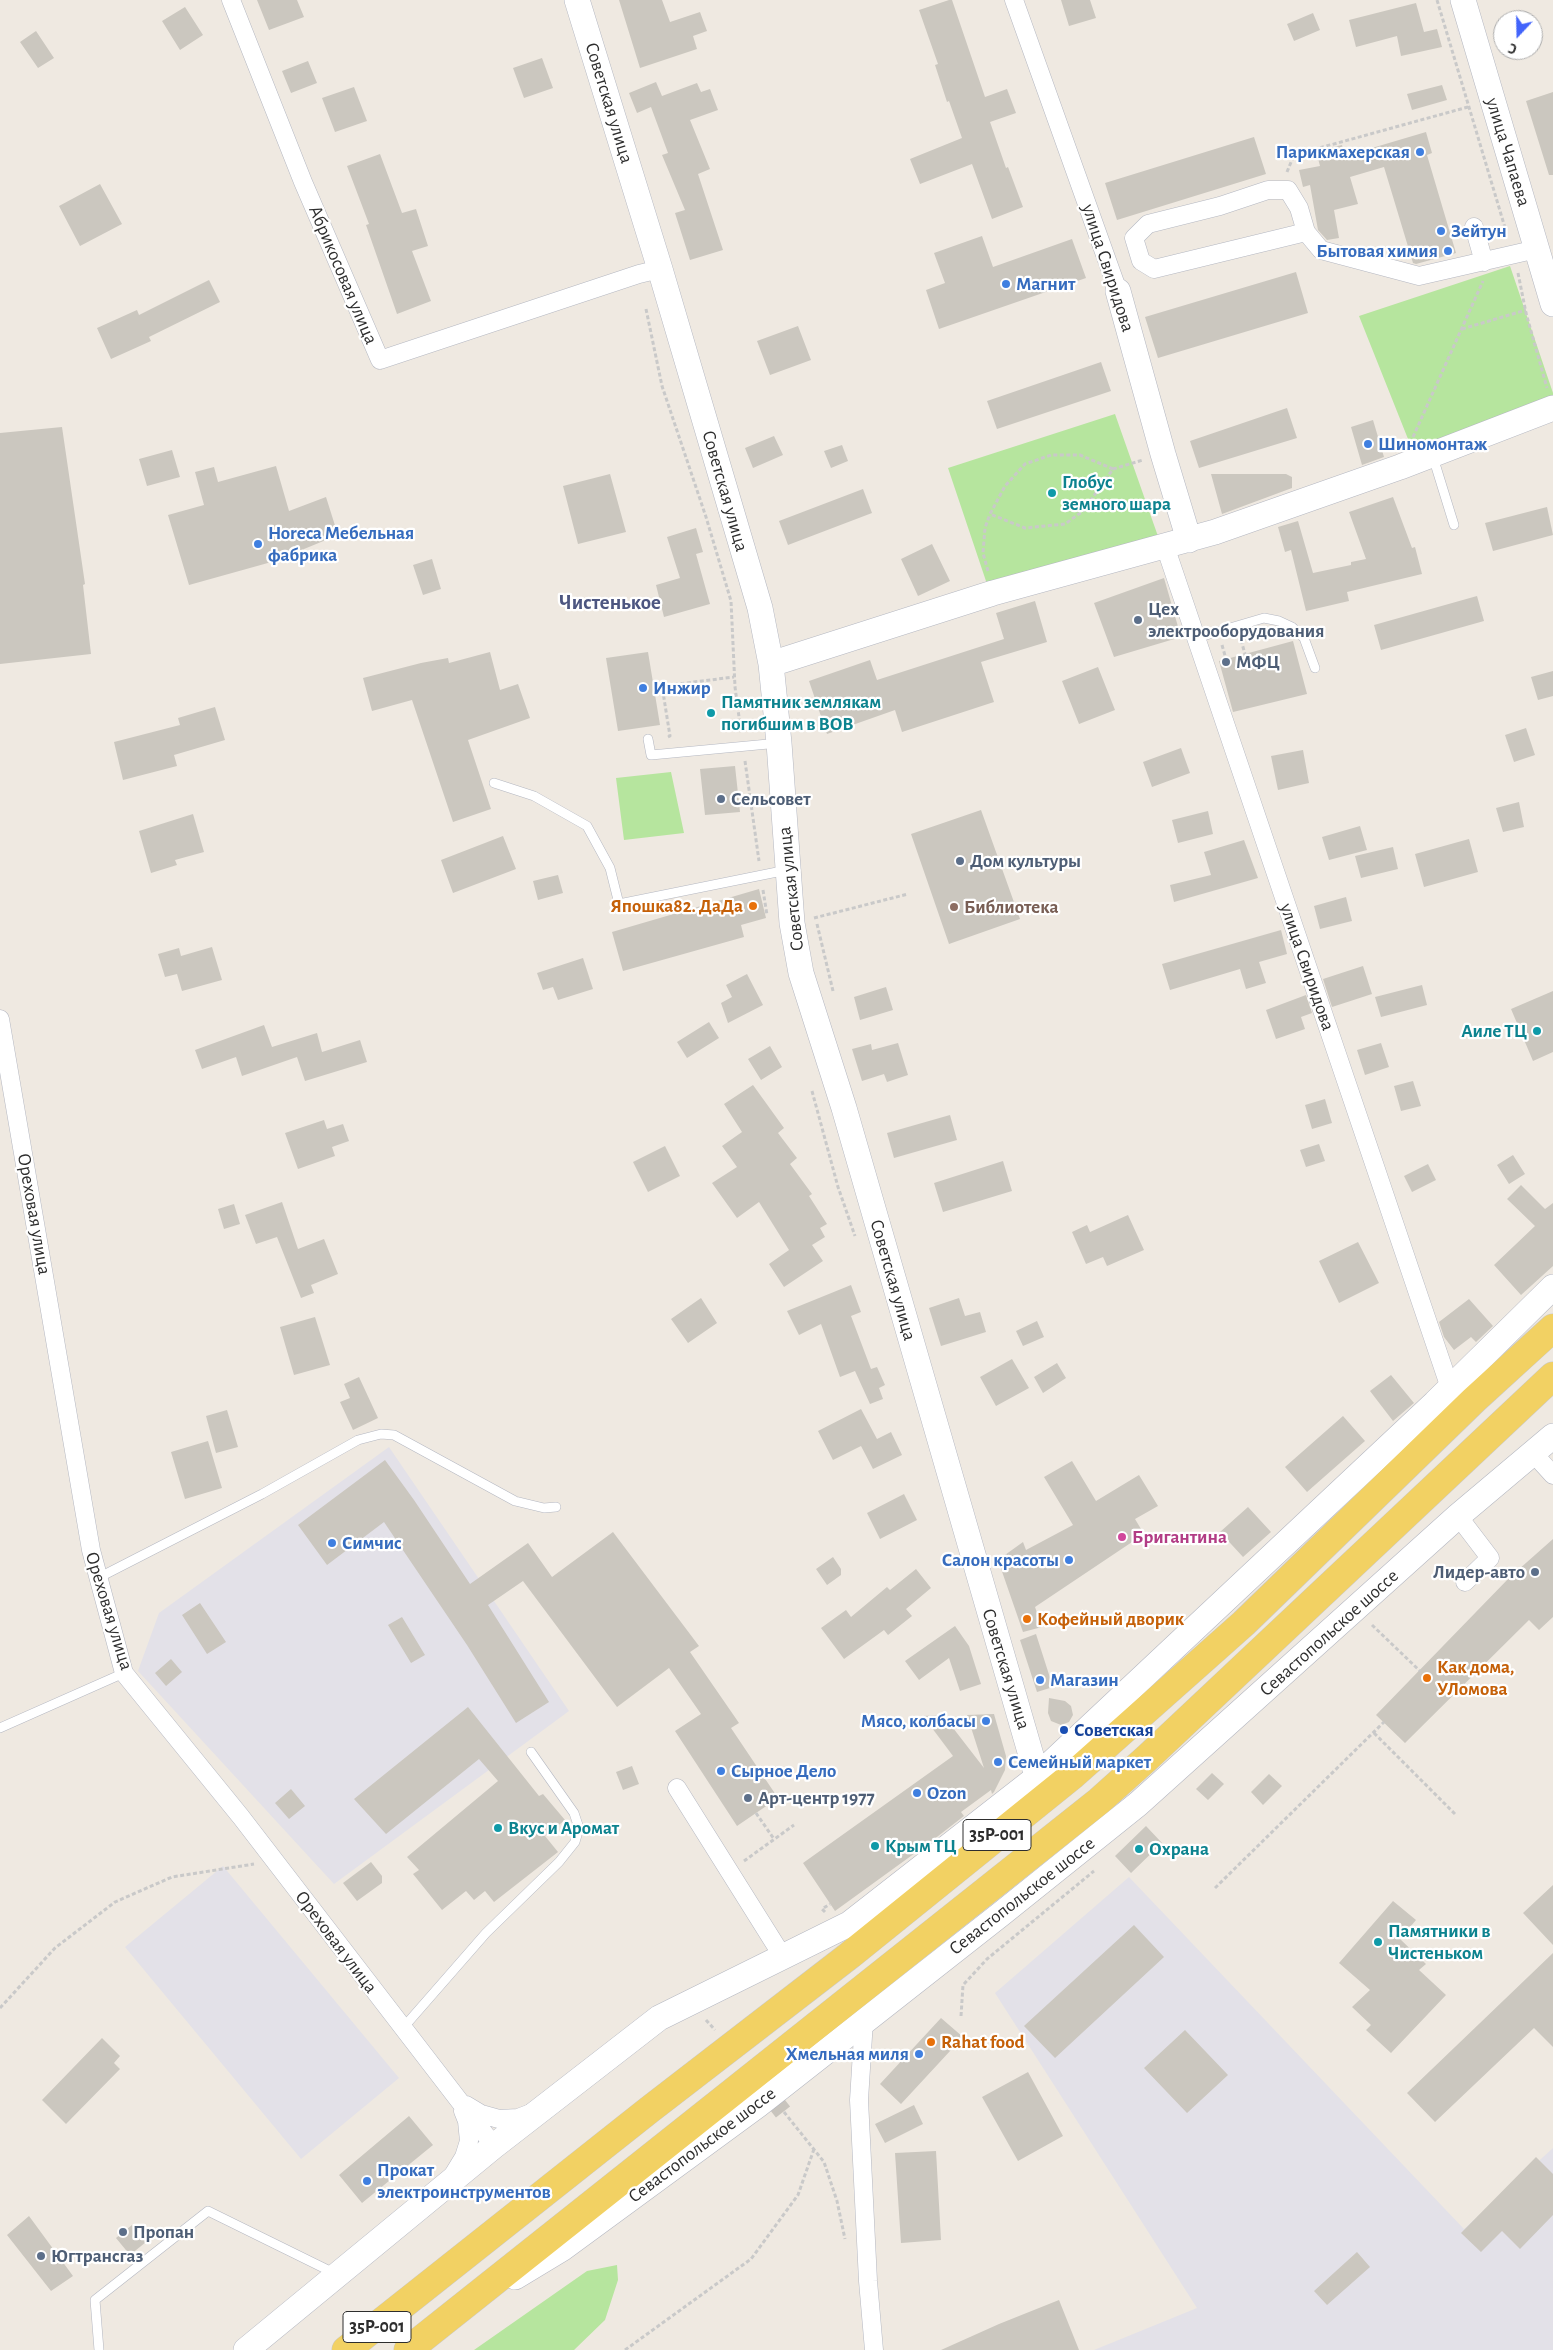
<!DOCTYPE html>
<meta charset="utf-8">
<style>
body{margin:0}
#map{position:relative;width:1553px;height:2350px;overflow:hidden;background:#efe9e1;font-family:"Alegreya Sans",sans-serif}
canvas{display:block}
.north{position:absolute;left:1493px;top:10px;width:50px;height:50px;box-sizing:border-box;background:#fff;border:1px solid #ababab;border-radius:50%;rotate:201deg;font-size:14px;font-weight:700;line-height:20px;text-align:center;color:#2e2e2e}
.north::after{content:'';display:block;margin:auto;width:18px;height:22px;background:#4264fb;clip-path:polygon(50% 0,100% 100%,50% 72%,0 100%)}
</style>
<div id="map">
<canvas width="1553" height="2350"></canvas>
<div class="north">С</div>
</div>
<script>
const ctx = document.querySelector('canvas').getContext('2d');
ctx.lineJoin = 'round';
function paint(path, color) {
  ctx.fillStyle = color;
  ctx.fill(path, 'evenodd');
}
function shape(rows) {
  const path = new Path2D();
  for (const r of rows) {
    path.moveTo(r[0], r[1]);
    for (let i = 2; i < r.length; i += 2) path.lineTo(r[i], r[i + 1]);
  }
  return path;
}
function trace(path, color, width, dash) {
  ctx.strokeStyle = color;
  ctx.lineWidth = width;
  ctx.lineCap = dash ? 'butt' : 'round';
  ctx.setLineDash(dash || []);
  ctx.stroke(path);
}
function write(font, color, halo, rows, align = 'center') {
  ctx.font = font + ' "Alegreya Sans",sans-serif';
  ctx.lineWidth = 4.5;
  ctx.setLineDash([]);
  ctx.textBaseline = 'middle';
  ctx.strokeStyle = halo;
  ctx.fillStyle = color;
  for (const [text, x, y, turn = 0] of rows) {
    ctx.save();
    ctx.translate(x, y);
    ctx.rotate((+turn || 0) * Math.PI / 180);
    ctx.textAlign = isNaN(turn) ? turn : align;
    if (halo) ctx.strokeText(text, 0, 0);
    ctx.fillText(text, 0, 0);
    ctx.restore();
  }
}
const industrial = shape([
 [389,1447,569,1711,334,1884,138,1671,159,1613],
 [223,1866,399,2078,301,2159,125,1947],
 [1129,1877,1464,2229,1553,2148,1553,2350,1094,2350,1197,2308,995,1993]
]);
const green = shape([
 [1510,266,1553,393,1553,403,1414,454,1359,316],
 [1115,414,1160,542,989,590,948,468],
 [671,772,684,833,624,840,616,778],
 [617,2265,618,2280,605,2320,574,2350,474,2350,587,2271]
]);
const building = shape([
 [257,0,297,0,304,17,269,30],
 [619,0,662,0,670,22,700,12,707,31,693,36,697,49,640,68],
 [949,0,952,0,985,97,1007,89,1016,113,990,122,1006,168,1008,167,1023,207,992,219,972,164,920,184,910,159,962,138,949,101,947,102,935,65,938,64,919,10],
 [1061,0,1090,0,1096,18,1069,26],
 [1416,3,1424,32,1437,29,1442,47,1401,56,1397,36,1356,47,1349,20],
 [185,7,203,35,180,50,162,21],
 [1313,13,1320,30,1294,41,1287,24],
 [36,31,54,58,38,68,20,42],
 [542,58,553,88,524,98,513,68],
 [308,61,317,83,291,93,282,71],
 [656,82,662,96,697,83,701,92,710,89,718,110,690,120,710,169,698,174,723,250,690,260,675,213,685,210,662,155,668,153,651,107,637,113,629,93],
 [1442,85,1447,100,1412,110,1407,94],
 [354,87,367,121,335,132,322,98],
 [1553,92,1553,175,1549,175,1526,101],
 [1426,132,1432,153,1427,155,1456,253,1416,264,1413,263,1384,167,1350,177,1358,204,1334,210,1339,238,1327,240,1318,230,1310,185,1303,187,1299,170,1320,166,1316,151,1342,145,1345,156],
 [1254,137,1266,174,1117,220,1105,183],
 [380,154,402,213,416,209,428,246,412,251,431,301,397,314,366,225,369,224,347,166],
 [100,184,122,224,80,246,59,206],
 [982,236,993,267,1072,239,1086,278,939,329,926,290,945,283,934,253],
 [1296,272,1308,313,1158,358,1145,317],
 [209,280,220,302,149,337,151,341,111,359,97,328,137,310,139,315],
 [798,326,811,360,770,375,757,341],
 [1101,362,1111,391,997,429,987,401],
 [1287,408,1297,438,1199,468,1190,441],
 [1373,420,1384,457,1362,465,1351,427],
 [62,427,85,584,83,585,91,654,0,664,0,433],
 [774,436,783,455,753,468,745,448],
 [842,445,848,461,831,468,824,451],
 [172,450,180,477,147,486,139,459],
 [276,466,289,511,326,497,338,535,275,561,189,585,168,515,204,505,195,472,214,467,218,482],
 [610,474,626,532,578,544,563,486],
 [1211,474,1286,474,1292,477,1292,488,1222,514],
 [863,489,872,513,788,545,779,521],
 [1393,497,1412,548,1415,547,1422,574,1347,592,1349,601,1306,611,1291,550,1285,552,1278,527,1298,521,1313,573,1351,565,1351,562,1366,559,1349,512],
 [1547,507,1553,535,1493,551,1485,523],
 [696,528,703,552,696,554,710,604,664,617,656,585,680,578,667,537],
 [932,544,950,581,918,596,901,559],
 [432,559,441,589,423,595,413,565],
 [1164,578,1181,637,1114,657,1094,603],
 [1477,596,1484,621,1381,650,1374,625],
 [1035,601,1047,642,981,662,994,702,902,732,895,710,827,734,809,681,870,660,877,680,1004,639,996,613],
 [1293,641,1307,694,1233,712,1219,661],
 [490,652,500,690,518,684,530,718,468,740,491,809,453,822,412,700,372,711,363,678,421,663,448,658,449,663],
 [648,652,660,725,618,731,606,658],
 [1098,667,1115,710,1079,724,1062,681],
 [1553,671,1553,696,1538,700,1531,677],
 [215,707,225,740,174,755,177,766,123,780,114,742,180,725,178,718],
 [1526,728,1535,755,1514,762,1505,735],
 [1181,748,1190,773,1152,787,1143,762],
 [1303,750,1309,783,1278,790,1271,756],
 [735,766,740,812,705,815,700,769],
 [1519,802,1524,827,1503,832,1496,808],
 [981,810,1020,919,949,944,911,834],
 [1208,811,1213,834,1178,843,1172,820],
 [193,814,204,852,175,860,177,865,151,873,139,831],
 [1360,826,1367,850,1329,860,1322,837],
 [503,836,516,869,453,893,441,860],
 [1469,839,1478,872,1424,887,1415,854],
 [1244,840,1258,878,1174,902,1170,885,1211,875,1204,852],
 [1393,847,1398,869,1361,878,1355,856],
 [558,875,563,893,538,900,533,881],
 [759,889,766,918,741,925,744,937,623,971,612,932],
 [1346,897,1352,921,1320,929,1314,906],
 [1281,930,1287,954,1259,962,1266,983,1246,989,1240,969,1170,990,1162,964],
 [212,947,222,980,182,991,177,974,165,977,158,954,179,948,181,956],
 [583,958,593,989,558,1000,553,987,543,990,537,973],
 [1363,966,1372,994,1332,1007,1323,979],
 [747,974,763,1005,728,1023,721,1003,732,997,726,985],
 [1422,985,1427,1005,1381,1017,1375,997],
 [886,987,893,1010,860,1020,854,997],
 [1553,991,1553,1052,1533,1061,1511,1009],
 [1306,995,1312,1013,1301,1017,1305,1029,1276,1039,1266,1010],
 [709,1022,719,1038,687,1058,677,1042],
 [264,1025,272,1047,317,1033,322,1052,360,1040,367,1062,305,1081,297,1057,242,1076,236,1057,202,1069,195,1050],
 [898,1043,908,1075,887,1082,884,1074,862,1081,852,1049,871,1044,872,1050],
 [1381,1043,1389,1067,1365,1075,1357,1050],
 [770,1046,782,1067,761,1080,748,1059],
 [1413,1081,1421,1106,1401,1111,1394,1086],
 [753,1085,784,1128,778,1133,797,1158,790,1164,812,1194,809,1196,827,1224,820,1228,825,1237,812,1245,823,1261,784,1287,769,1264,789,1250,759,1202,737,1218,712,1183,737,1167,722,1146,742,1132,724,1104],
 [1325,1099,1332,1123,1312,1129,1305,1105],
 [950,1115,957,1140,894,1158,887,1133],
 [324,1120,327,1129,343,1124,349,1141,332,1147,335,1156,298,1169,285,1133],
 [1319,1144,1325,1161,1306,1167,1300,1150],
 [665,1146,680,1176,648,1192,633,1162],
 [1513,1155,1525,1174,1509,1184,1497,1165],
 [1003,1161,1012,1191,943,1212,934,1183],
 [1428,1164,1436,1180,1412,1192,1404,1176],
 [1521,1185,1545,1209,1553,1203,1553,1266,1521,1295,1494,1265,1535,1226,1507,1199],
 [282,1202,298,1249,324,1239,338,1274,311,1285,314,1293,301,1298,277,1237,256,1244,245,1215],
 [234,1204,240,1224,224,1229,218,1209],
 [1128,1215,1144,1250,1107,1266,1103,1257,1086,1264,1072,1232,1087,1225,1090,1232],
 [1358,1242,1379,1283,1339,1303,1319,1261],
 [851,1285,861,1312,851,1316,871,1369,877,1367,885,1385,879,1388,883,1399,870,1404,855,1371,840,1377,821,1324,799,1335,787,1311],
 [701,1298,717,1323,688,1343,671,1319],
 [959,1298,965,1316,980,1312,986,1332,941,1346,929,1308],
 [1469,1299,1493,1326,1476,1342,1471,1337,1454,1350,1444,1337,1439,1322],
 [315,1317,330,1365,294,1375,280,1327],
 [1037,1321,1044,1337,1023,1346,1016,1331],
 [1012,1359,1029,1388,996,1406,980,1377],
 [1057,1363,1066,1378,1043,1393,1034,1377],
 [1391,1375,1414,1403,1393,1421,1370,1391],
 [359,1377,378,1418,353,1430,340,1402,350,1398,344,1384],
 [861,1409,877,1439,891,1432,902,1455,873,1469,861,1446,833,1460,818,1431],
 [227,1410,238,1447,216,1453,206,1416],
 [1343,1416,1365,1441,1307,1492,1285,1467],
 [208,1441,222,1488,185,1499,171,1452],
 [385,1460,414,1500,470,1584,528,1543,552,1577,613,1532,699,1646,690,1652,739,1723,731,1728,778,1798,737,1826,675,1731,701,1714,669,1668,617,1707,523,1581,488,1605,549,1702,516,1723,467,1645,384,1522,327,1565,298,1525],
 [1072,1461,1096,1501,1139,1475,1158,1506,1135,1519,1144,1534,1035,1607,1042,1627,1023,1632,998,1560,1023,1542,1026,1550,1073,1525,1044,1477],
 [904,1494,917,1520,880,1539,867,1513],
 [1248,1507,1271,1532,1243,1557,1220,1532],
 [1553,1539,1553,1617,1539,1630,1529,1620,1405,1743,1376,1715,1509,1578],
 [833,1557,841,1569,841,1575,827,1585,816,1569],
 [916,1569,931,1588,906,1609,912,1616,888,1635,884,1630,844,1659,821,1628,846,1610,851,1617,887,1587,890,1590],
 [200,1603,226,1642,207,1654,182,1615],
 [402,1617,425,1655,411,1663,388,1625],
 [955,1626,969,1646,981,1684,960,1691,949,1658,919,1680,905,1661],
 [1036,1634,1053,1687,1037,1692,1020,1640],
 [171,1659,182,1672,166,1686,155,1673],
 [1049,1698,1065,1701,1071,1706,1073,1715,1069,1722,1061,1725,1051,1721,1048,1713],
 [468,1707,539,1796,543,1794,565,1820,545,1836,558,1852,494,1902,485,1891,474,1900,466,1891,442,1910,413,1874,419,1870,407,1857,498,1781,479,1759,386,1834,354,1799],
 [994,1714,1006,1756,1005,1770,994,1792,992,1794,991,1790,961,1812,964,1816,933,1840,835,1911,803,1863,953,1756,923,1716,943,1715,984,1768,967,1715],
 [632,1766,639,1784,623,1790,616,1772],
 [1212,1773,1224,1784,1208,1800,1196,1789],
 [1269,1774,1282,1786,1263,1805,1251,1792],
 [291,1789,305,1806,289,1819,275,1803],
 [1146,1826,1162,1843,1131,1873,1115,1856],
 [371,1862,382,1876,382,1883,357,1901,343,1883],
 [1553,1885,1553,1945,1523,1913],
 [1393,1901,1416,1920,1400,1939,1426,1964,1419,1970,1446,1995,1391,2053,1366,2030,1371,2025,1352,2007,1370,1990,1339,1963],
 [1134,1925,1164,1957,1055,2058,1024,2026],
 [1553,1953,1553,2047,1534,2028,1435,2122,1407,2093],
 [941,2018,963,2037,901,2104,880,2084],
 [1185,2030,1228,2075,1187,2113,1144,2068],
 [102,2038,120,2056,114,2063,120,2069,66,2124,42,2100],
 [1028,2072,1063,2136,1018,2161,982,2097],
 [914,2105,923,2124,885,2143,875,2124],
 [409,2116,433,2145,362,2203,339,2175],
 [936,2151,941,2240,901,2243,895,2153],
 [1536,2157,1553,2174,1553,2215,1520,2249,1502,2231,1481,2252,1461,2233],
 [29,2216,73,2276,51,2291,7,2235],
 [132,2225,146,2242,130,2255,116,2238],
 [1357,2252,1370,2267,1327,2305,1314,2291],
 [1059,2300,1079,2350,941,2350,999,2324]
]);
const streetTunnel = shape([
 [772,2098,783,2112]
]);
const path = shape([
 [1437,0,1506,231],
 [1287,172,1294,155,1468,107],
 [1518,273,1526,313,1547,388],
 [646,309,662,386,706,517,731,601,735,687,741,732],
 [1462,329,1526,310],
 [1413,437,1483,281],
 [1113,469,1080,455,1051,455,1025,464,1005,486,990,514,1025,528,1065,524,1083,511,1113,469,1143,460],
 [988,571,983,553,985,528,990,514],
 [1241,640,1245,654],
 [1222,645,1226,659],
 [668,737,670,736,662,686,734,677],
 [745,761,759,861],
 [763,890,767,915],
 [814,918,908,894],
 [817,924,833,991],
 [812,1091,838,1187,855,1236],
 [1372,1625,1420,1671],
 [1374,1733,1455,1814],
 [756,1813,774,1839],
 [744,1861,794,1825],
 [1215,1888,1384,1722],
 [825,1912,822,1909,830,1904],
 [0,2008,55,1948,115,1902,172,1877,254,1864],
 [961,2016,963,1985,987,1959,1094,1871],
 [706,2020,715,2030],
 [784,2112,824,2162,837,2201,845,2239],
 [625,2350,751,2259,798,2195,814,2149]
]);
const lane = shape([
 [1433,457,1454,525],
 [1196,638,1264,618,1279,621,1292,627,1304,638,1315,668],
 [648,739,651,755,779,743],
 [494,783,534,796,587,826,610,868,619,904,787,870],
 [98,1578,262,1494,358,1440,381,1434,394,1435,515,1501,544,1508,556,1507],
 [0,1728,124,1673],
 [403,2028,486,1933,559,1862,575,1842,579,1828,574,1813,531,1752],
 [99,2350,95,2300,208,2211,334,2273]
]);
const street = shape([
 [231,0,303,182,380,360,639,274,660,269],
 [1014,0,1118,291],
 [1474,227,1484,262],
 [1306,232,1299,208,1288,190,1268,190,1220,206,1148,224,1134,238,1141,261,1154,269,1306,232,1321,250,1419,276,1537,249],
 [1165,546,1450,1388],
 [0,1019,91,1550,124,1673,241,1817,494,2146],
 [1533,1453,1553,1475],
 [1458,1516,1490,1558,1465,1582],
 [677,1788,783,1957],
 [864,2020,859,2100,868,2281,874,2350],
 [466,2105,481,2114,499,2119,518,2118,531,2113],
 [453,2175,464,2157,469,2141,467,2121,463,2111]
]);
const secondary = shape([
 [577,0,660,269,760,608,771,664,779,743,792,923,801,973,844,1108,1037,1776],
 [1463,0,1553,304],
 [1118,291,1163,454,1189,540],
 [771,664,993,593,1215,532,1400,467,1553,408],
 [515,2277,563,2248,758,2105,1001,1914,1138,1804,1458,1516,1553,1436],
 [246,2350,494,2146,659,2018,849,1924,1031,1782,1435,1403,1553,1287]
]);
const primary = shape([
 [346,2350,649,2110,850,1955,1073,1775,1244,1623,1474,1400,1553,1328],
 [408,2350,1099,1801,1147,1758,1553,1376]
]);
const markers = [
 [1420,152,5,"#3f7fe0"],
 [1441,231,5,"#3f7fe0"],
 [1448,251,5,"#3f7fe0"],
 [1006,284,5,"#3f7fe0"],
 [1368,444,5,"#3f7fe0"],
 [1052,493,5,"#0f9aa8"],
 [258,544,5,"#3f7fe0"],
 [1138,620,5,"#5c6f8a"],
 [1226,662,5,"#5c6f8a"],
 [643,688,5,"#3f7fe0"],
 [711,713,5,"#0f9aa8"],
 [721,799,5,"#5c6f8a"],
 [960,861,5,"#5c6f8a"],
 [753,906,5,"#e8710a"],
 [954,907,5,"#8d6e63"],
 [1537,1031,5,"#0f9aa8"],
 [1122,1537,5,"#d1479c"],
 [332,1543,5,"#3f7fe0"],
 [1069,1560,5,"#3f7fe0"],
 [1535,1572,5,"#5c6f8a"],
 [1027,1619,5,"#e8710a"],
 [1427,1678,5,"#e8710a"],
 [1040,1680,5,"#3f7fe0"],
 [986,1721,5,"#3f7fe0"],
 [1064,1730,5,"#1a4fb4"],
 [998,1762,5,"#3f7fe0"],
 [721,1771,5,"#3f7fe0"],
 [917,1793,5,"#3f7fe0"],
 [748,1798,5,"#5c6f8a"],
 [498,1828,5,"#0f9aa8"],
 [875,1846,5,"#0f9aa8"],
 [1139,1849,5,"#0f9aa8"],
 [1378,1942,5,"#0f9aa8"],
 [931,2042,5,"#e8710a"],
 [919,2054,5,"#3f7fe0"],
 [367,2181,5,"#3f7fe0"],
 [123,2232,5,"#5c6f8a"],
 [41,2256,5,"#5c6f8a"]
];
const shields = [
 [997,1835,68],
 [377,2327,68]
];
const shieldNames = [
 ["35Р-001",997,1835],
 ["35Р-001",377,2327]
];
const streetNames = [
 ["Советская улица",609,103,73],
 ["улица Чапаева",1508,152,73],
 ["улица Свиридова",1108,268,72],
 ["Абрикосовая улица",343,275,67],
 ["Советская улица",725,491,74],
 ["Советская улица",791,889,-96],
 ["улица Свиридова",1307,967,71],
 ["Ореховая улица",34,1214,80],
 ["Советская улица",893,1280,74],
 ["Ореховая улица",109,1611,73],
 ["Севастопольское шоссе",1329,1633,-42],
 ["Советская улица",1006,1669,73],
 ["Севастопольское шоссе",1022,1896,-38],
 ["Ореховая улица",336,1942,53],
 ["Севастопольское шоссе",702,2145,-37]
];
const shopNames = [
 ["Парикмахерская",1410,152,"right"],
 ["Зейтун",1451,231],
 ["Бытовая химия",1438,251,"right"],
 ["Магнит",1016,284],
 ["Шиномонтаж",1378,444],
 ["Horeca Мебельная",268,533],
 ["фабрика",268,555],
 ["Инжир",653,688],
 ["Симчис",342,1543],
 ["Салон красоты",1059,1560,"right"],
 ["Магазин",1050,1680],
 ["Мясо, колбасы",976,1721,"right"],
 ["Семейный маркет",1008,1762],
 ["Сырное Дело",731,1771],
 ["Ozon",927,1793],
 ["Хмельная миля",909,2054,"right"],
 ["Прокат",377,2170],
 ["электроинструментов",377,2192]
];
const cultureNames = [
 ["Глобус",1062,482],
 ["земного шара",1062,504],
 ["Памятник землякам",721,702],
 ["погибшим в ВОВ",721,724],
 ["Аиле ТЦ",1527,1031,"right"],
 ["Вкус и Аромат",508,1828],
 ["Крым ТЦ",885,1846],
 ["Охрана",1149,1849],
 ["Памятники в",1388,1931],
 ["Чистеньком",1388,1953]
];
const serviceNames = [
 ["Цех",1148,609],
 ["электрооборудования",1148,631],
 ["МФЦ",1236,662],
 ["Сельсовет",731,799],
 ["Дом культуры",970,861],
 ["Лидер-авто",1525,1572,"right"],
 ["Арт-центр 1977",758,1798],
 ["Пропан",133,2232],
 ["Югтрансгаз",51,2256]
];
const foodNames = [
 ["Япошка82. ДаДа",743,906,"right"],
 ["Кофейный дворик",1037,1619],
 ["Как дома,",1437,1667],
 ["УЛомова",1437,1689],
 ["Rahat food",941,2042]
];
const educationNames = [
 ["Библиотека",964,907]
];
const hotelNames = [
 ["Бригантина",1132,1537]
];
const transitNames = [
 ["Советская",1074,1730]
];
const quarterNames = [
 ["Чистенькое",610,603]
];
paint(industrial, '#e3e1e8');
paint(green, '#b6e59e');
paint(building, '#cbc7bf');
trace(streetTunnel, '#c8c4bd', 18, [18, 9]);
trace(lane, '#b4b7c1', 10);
trace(street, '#b4b7c1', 19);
trace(secondary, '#b4b7c1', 26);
trace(primary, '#c9c9c9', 29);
trace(path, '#c9c9c9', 3, [4, 2.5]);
trace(lane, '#fff', 9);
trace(street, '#fff', 18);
trace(secondary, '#fff', 25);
trace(primary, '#f2d163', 28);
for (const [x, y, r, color] of markers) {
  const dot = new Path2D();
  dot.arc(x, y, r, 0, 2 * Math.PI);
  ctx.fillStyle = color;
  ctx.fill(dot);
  trace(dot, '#fff', 2);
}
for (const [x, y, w] of shields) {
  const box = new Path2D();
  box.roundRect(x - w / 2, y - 15.5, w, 31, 4);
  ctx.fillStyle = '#fff';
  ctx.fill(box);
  trace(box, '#2e2e2e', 1);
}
write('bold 18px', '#2e2e2e', null, shieldNames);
write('19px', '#2e2e2e', '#fff', streetNames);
write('bold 19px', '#366cbe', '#fff', shopNames, 'left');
write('bold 19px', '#0d838f', '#fff', cultureNames, 'left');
write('bold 19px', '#4e5e75', '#fff', serviceNames, 'left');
write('bold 19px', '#c56008', '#fff', foodNames, 'left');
write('bold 19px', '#785e54', '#fff', educationNames, 'left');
write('bold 19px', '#b23c85', '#fff', hotelNames, 'left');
write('bold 19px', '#164399', '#fff', transitNames, 'left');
write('bold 21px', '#4d5680', '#fff', quarterNames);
</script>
